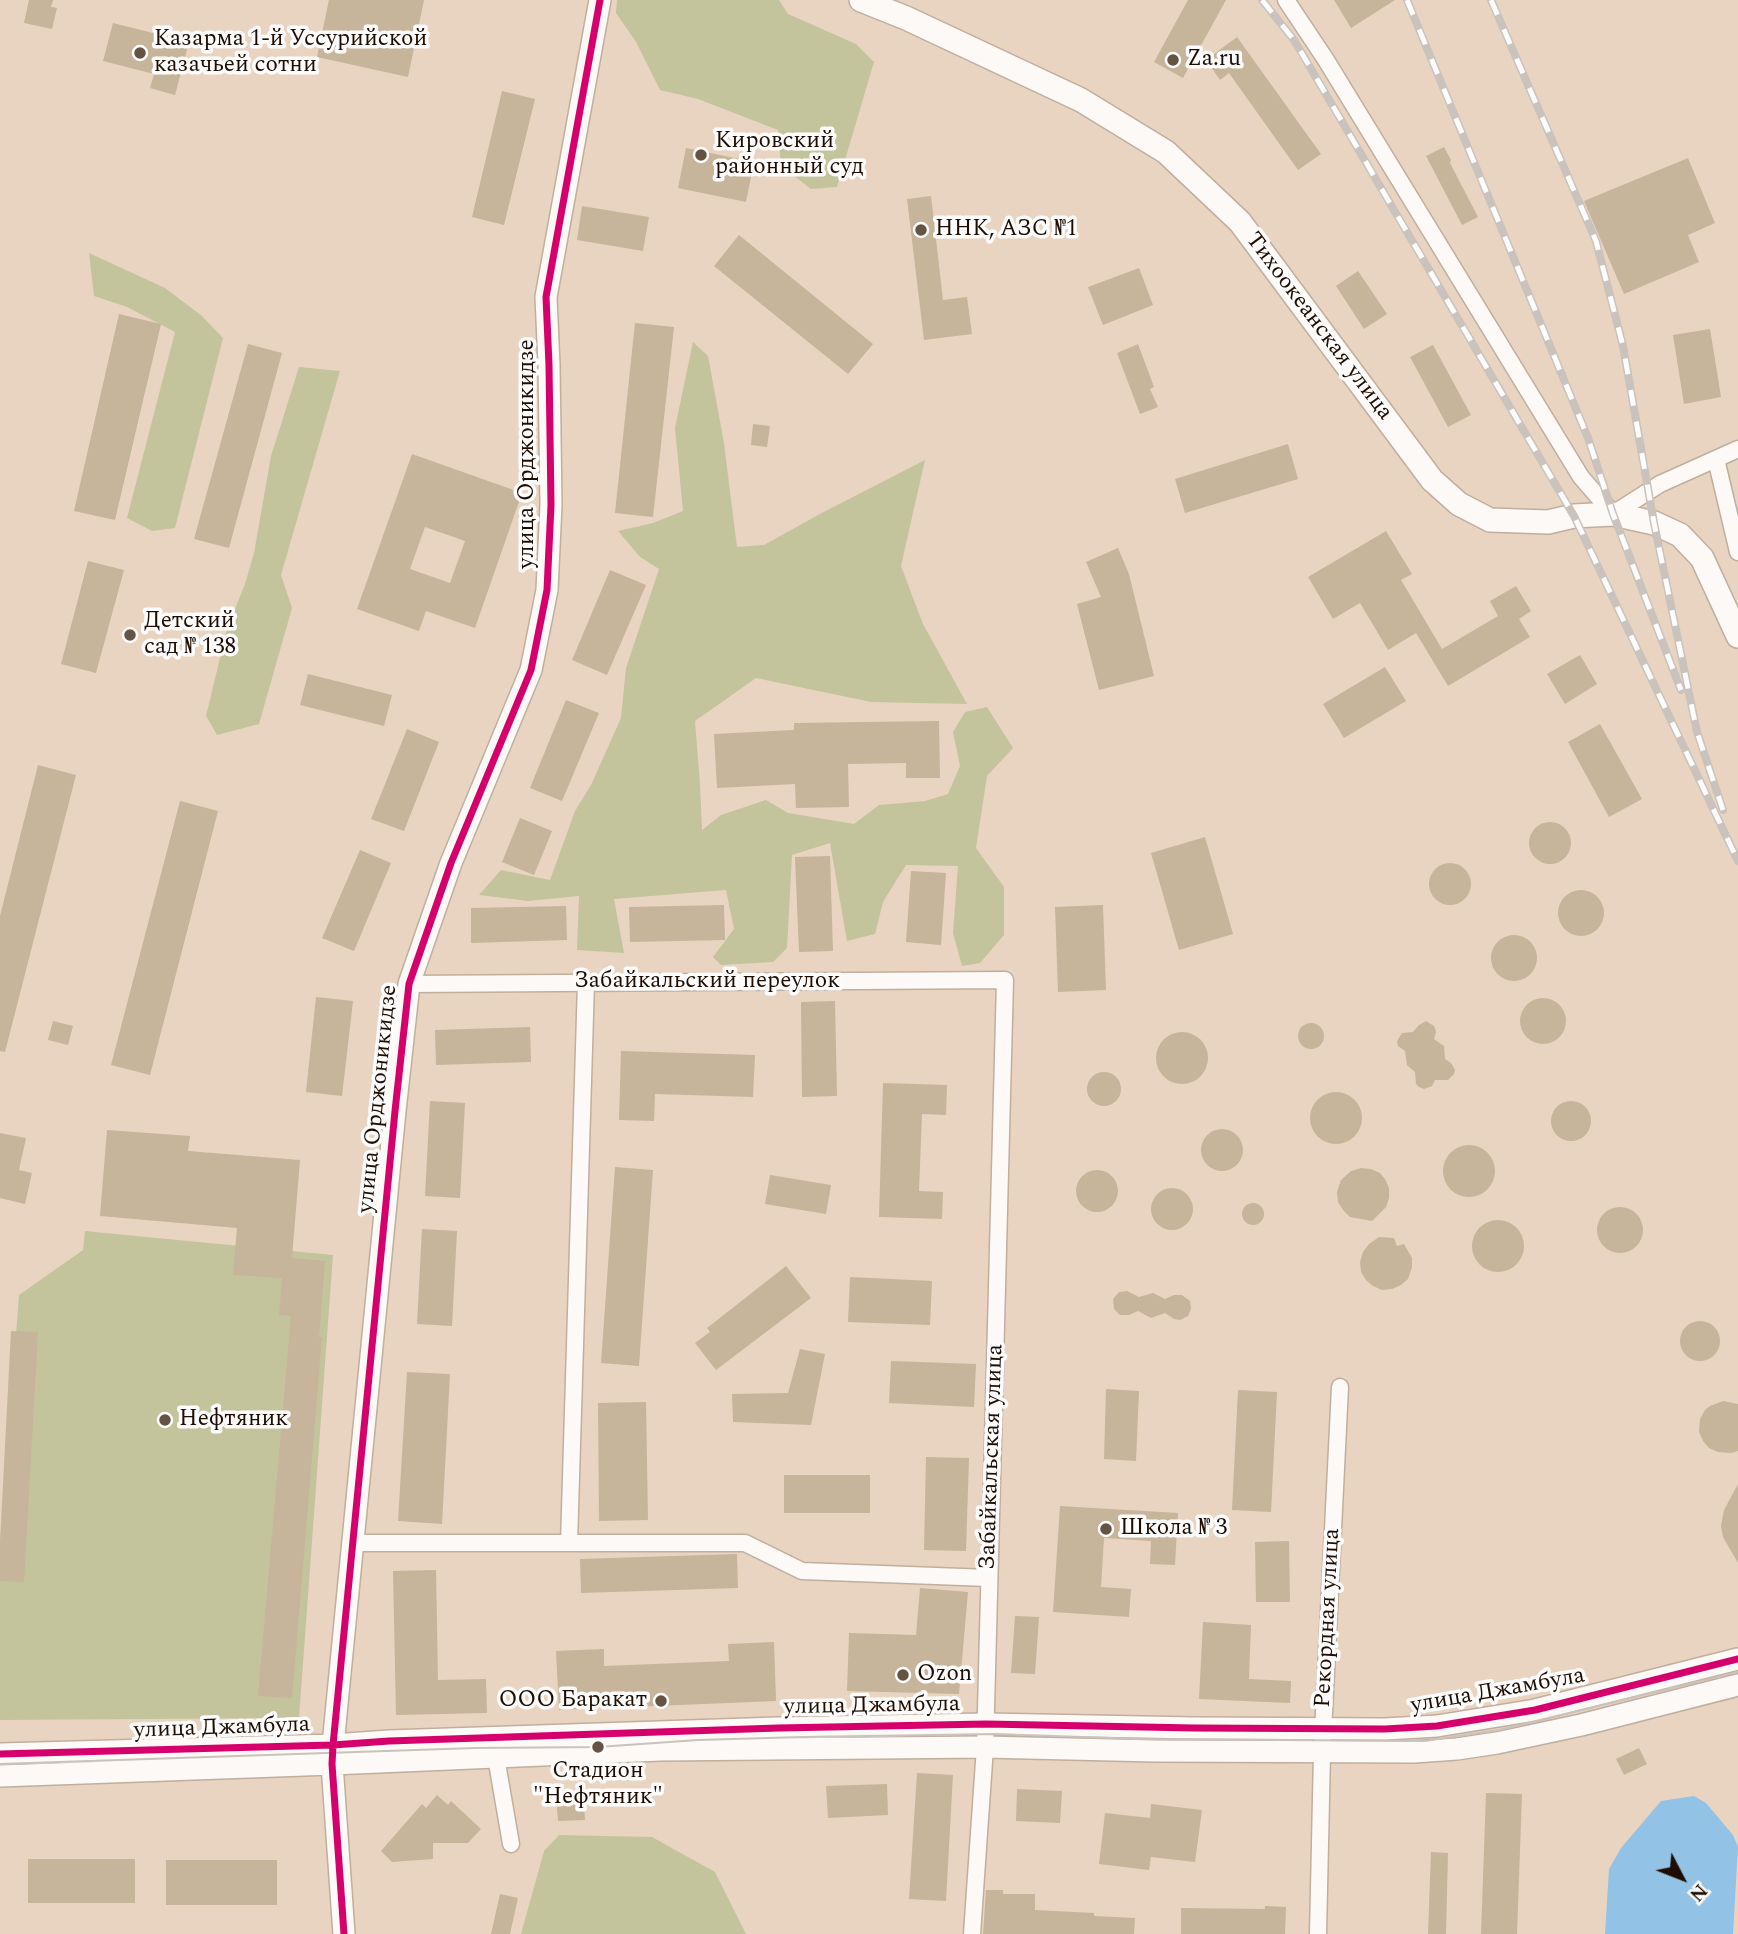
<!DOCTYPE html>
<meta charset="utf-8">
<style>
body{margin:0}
#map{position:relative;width:1738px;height:1934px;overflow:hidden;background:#e9d4c1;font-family:Spectral,serif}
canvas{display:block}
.north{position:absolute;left:1647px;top:1843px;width:70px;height:70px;-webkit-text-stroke:5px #fcfcfc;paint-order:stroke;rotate:132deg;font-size:19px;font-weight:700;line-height:28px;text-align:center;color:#1e0d00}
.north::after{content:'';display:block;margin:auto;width:24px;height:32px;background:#1e0d00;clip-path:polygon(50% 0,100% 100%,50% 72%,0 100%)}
</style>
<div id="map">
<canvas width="1738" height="1934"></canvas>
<div class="north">N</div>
</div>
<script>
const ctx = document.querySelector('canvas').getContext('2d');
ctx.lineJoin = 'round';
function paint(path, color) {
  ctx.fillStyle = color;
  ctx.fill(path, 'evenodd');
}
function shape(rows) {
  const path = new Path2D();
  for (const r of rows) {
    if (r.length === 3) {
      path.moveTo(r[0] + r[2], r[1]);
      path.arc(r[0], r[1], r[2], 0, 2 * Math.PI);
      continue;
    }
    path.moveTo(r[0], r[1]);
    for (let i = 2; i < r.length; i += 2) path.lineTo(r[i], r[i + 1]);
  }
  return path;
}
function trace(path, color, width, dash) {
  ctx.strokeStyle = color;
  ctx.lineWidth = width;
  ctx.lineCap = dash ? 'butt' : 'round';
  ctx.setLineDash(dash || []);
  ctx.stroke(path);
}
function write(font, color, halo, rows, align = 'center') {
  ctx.font = font + ' Spectral,serif';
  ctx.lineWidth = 7;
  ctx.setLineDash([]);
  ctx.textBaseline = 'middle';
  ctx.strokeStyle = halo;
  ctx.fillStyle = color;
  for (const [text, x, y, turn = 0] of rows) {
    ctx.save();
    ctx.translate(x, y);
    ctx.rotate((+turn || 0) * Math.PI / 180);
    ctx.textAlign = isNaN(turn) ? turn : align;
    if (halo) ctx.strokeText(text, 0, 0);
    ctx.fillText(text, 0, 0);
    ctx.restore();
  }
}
const green = shape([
 [617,0,779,0,788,14,856,44,874,62,837,187,811,189,781,166,778,130,698,99,660,90,636,42,616,13],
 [89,253,165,288,202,316,223,338,175,528,152,531,127,518,175,332,127,307,94,296],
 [693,342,708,356,724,443,737,547,764,545,818,515,925,460,901,566,923,624,967,704,871,702,756,678,695,721,700,784,702,830,721,815,766,800,788,813,854,824,879,805,925,801,948,794,960,766,953,732,965,712,987,707,1013,748,987,776,976,848,1004,887,1004,935,980,963,962,966,953,933,958,866,906,865,883,902,875,934,847,941,830,843,792,855,787,948,773,962,721,965,713,957,734,929,726,890,614,899,624,953,577,950,579,896,528,901,479,895,501,870,550,880,575,811,591,785,621,718,626,668,659,569,640,557,618,531,653,523,683,511,675,428],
 [299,367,340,371,281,575,292,608,259,724,217,735,206,716,227,629,245,584,254,553,271,456],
 [85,1231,333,1255,299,1718,0,1720,0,1544,19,1295,83,1250],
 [559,1835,652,1837,715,1872,746,1934,521,1934,544,1851]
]);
const water = shape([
 [1694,1796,1706,1803,1733,1835,1738,1847,1733,1934,1605,1934,1609,1869,1621,1848,1661,1801]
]);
const building = shape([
 [29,0,53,0,51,7,57,8,52,29,24,23],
 [329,0,424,0,408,77,317,57],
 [1188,0,1226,0,1183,78,1154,62],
 [1334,0,1395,0,1351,28],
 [113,23,189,42,175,95,150,88,154,74,103,61],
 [1237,37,1321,154,1298,170,1229,73,1220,80,1206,60],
 [502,91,535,99,504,225,472,217],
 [1444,147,1451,160,1450,163,1478,217,1462,225,1426,156],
 [686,148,754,162,746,202,678,188],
 [1688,158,1715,223,1688,235,1699,262,1624,294,1584,201],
 [931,196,943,300,967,297,972,334,924,340,907,199],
 [582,206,649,217,643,251,577,240],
 [739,235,873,344,848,374,714,266],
 [1139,268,1153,305,1103,325,1088,287],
 [1358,271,1387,314,1364,329,1336,286],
 [119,314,161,324,115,520,74,511],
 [635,323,674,327,653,517,615,513],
 [1710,329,1721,397,1684,404,1673,335],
 [248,344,282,353,229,548,194,539],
 [1138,344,1154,387,1150,389,1158,407,1140,414,1117,353],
 [1433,345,1471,415,1448,427,1410,357],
 [753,424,770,426,767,447,751,445],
 [1288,444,1298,479,1185,513,1175,479],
 [412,454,522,493,475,628,426,611,419,631,357,609],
 [425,527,465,541,450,583,410,569],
 [1386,531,1412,574,1401,580,1442,649,1498,616,1490,601,1516,586,1531,611,1519,619,1530,637,1448,686,1416,633,1388,650,1360,603,1333,619,1308,577],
 [1118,548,1129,574,1154,676,1099,690,1077,604,1101,597,1086,562],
 [88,561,124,570,96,673,61,664],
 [610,570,646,585,607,675,572,660],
 [1580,655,1597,684,1565,704,1547,674],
 [1385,667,1406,701,1344,738,1323,704],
 [308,674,392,695,384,726,300,705],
 [566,700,599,713,562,801,530,788],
 [939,721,940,778,906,778,906,763,848,764,849,807,796,808,795,784,717,788,714,734,794,730,794,723],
 [1600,724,1642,799,1609,817,1568,742],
 [407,729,439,742,404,831,371,819],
 [38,765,76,775,5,1052,0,1051,0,916],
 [180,801,218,811,150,1075,111,1065],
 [520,818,552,831,534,875,502,862],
 [1550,843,21],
 [1205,837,1233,934,1179,950,1151,853],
 [360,850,391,863,354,951,322,938],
 [830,856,833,951,799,952,795,857],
 [1450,884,21],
 [911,871,946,873,941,945,906,942],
 [1581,913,23],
 [724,905,725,940,630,942,629,907],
 [1103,905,1106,990,1058,992,1055,907],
 [566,906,567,940,471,943,471,908],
 [1514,958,23],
 [316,997,353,1001,342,1096,306,1092],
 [1543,1021,23],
 [835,1001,837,1096,802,1097,801,1002],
 [53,1021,73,1026,68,1045,48,1040],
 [1426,1021,1434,1026,1436,1032,1434,1039,1444,1046,1445,1059,1451,1063,1455,1070,1454,1074,1448,1080,1435,1080,1432,1086,1424,1089,1419,1087,1416,1084,1415,1072,1407,1065,1405,1051,1398,1046,1397,1041,1402,1033,1413,1032,1419,1025],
 [1311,1036,13],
 [530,1027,531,1062,436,1065,435,1030],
 [1182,1058,26],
 [621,1051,755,1055,753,1097,655,1094,654,1121,619,1120],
 [1104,1089,17],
 [883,1083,947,1085,946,1115,922,1114,919,1191,943,1192,942,1219,879,1217],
 [1336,1118,26],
 [430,1101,465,1103,460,1198,425,1196],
 [1571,1121,20],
 [1222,1150,21],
 [107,1130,190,1136,188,1151,300,1160,292,1258,325,1261,319,1337,322,1337,292,1698,258,1696,291,1316,279,1315,282,1278,233,1275,237,1228,100,1216],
 [0,1133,26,1138,19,1170,32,1173,25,1204,0,1198],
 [1469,1171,26],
 [615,1167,653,1170,639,1366,601,1363],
 [1361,1168,1371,1169,1380,1173,1385,1179,1389,1188,1389,1198,1386,1207,1372,1221,1350,1217,1343,1210,1338,1202,1337,1192,1341,1180,1351,1171],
 [1097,1191,21],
 [770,1175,831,1185,826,1214,765,1204],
 [1172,1209,21],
 [1253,1214,11],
 [1620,1230,23],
 [1498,1246,26],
 [422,1229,457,1231,452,1326,417,1324],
 [1379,1237,1394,1238,1397,1246,1404,1244,1412,1258,1412,1267,1408,1279,1401,1285,1392,1289,1382,1290,1373,1286,1366,1280,1361,1272,1360,1262,1363,1252,1369,1244],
 [786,1266,811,1298,716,1370,695,1343,710,1332,707,1328],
 [850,1277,932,1281,930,1325,848,1322],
 [1127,1291,1139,1297,1153,1293,1165,1299,1174,1295,1182,1295,1190,1301,1191,1309,1188,1316,1180,1320,1174,1319,1165,1313,1151,1318,1138,1311,1129,1315,1120,1315,1114,1309,1113,1299,1119,1292],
 [1700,1341,20],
 [11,1331,38,1332,24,1582,0,1581,0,1542],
 [800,1349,825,1354,811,1425,733,1422,732,1394,788,1393],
 [891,1361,976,1364,974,1407,889,1403],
 [407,1372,450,1374,442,1524,398,1521],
 [1106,1389,1139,1391,1136,1461,1104,1459],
 [1238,1390,1277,1392,1271,1512,1232,1510],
 [1723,1401,1738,1404,1738,1451,1731,1453,1718,1452,1709,1448,1703,1441,1699,1432,1700,1419,1705,1410,1710,1406],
 [646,1402,648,1520,599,1521,598,1403],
 [926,1457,969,1458,966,1551,924,1550],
 [784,1475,870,1475,870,1513,784,1513],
 [1738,1484,1738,1563,1723,1537,1721,1526,1724,1510],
 [1060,1506,1178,1513,1175,1565,1150,1564,1151,1541,1104,1538,1101,1587,1131,1589,1129,1617,1053,1612],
 [1289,1541,1290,1602,1256,1602,1255,1542],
 [737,1554,738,1588,581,1593,580,1559],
 [436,1570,438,1680,486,1679,487,1713,396,1715,393,1571],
 [920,1588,968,1592,959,1694,847,1691,849,1633,916,1635],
 [1015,1616,1039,1617,1035,1674,1011,1673],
 [1203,1622,1251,1625,1249,1679,1291,1681,1290,1703,1199,1699],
 [774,1642,776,1701,559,1710,556,1651,604,1649,604,1666,729,1661,728,1644],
 [1639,1748,1647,1764,1624,1775,1616,1759],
 [917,1773,953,1775,946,1901,909,1899],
 [887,1784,888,1815,828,1818,826,1786],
 [1017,1789,1062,1791,1060,1823,1016,1821],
 [1486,1793,1522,1794,1517,1934,1481,1934],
 [437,1795,448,1805,451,1801,481,1829,468,1843,433,1843,433,1859,392,1862,381,1851,422,1804,426,1808],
 [583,1795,585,1820,558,1821,556,1797],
 [1151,1804,1202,1810,1195,1862,1151,1857,1149,1870,1099,1864,1105,1813,1150,1818],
 [1431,1852,1448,1853,1446,1934,1428,1934],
 [28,1859,135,1859,135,1903,28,1903],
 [166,1860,277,1860,277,1905,166,1905],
 [986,1890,1003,1890,1003,1894,1035,1894,1035,1910,1094,1913,1094,1916,1135,1918,1134,1934,983,1934],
 [500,1894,518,1898,510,1934,491,1934],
 [1265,1906,1286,1907,1285,1934,1181,1934,1181,1908,1265,1909]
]);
const minor = shape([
 [1286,0,1326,60,1581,477,1613,514,1660,484,1738,449],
 [1716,459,1738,552],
 [409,984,1005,980,985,1747,972,1934],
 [353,1543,745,1543,802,1571,989,1578],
 [569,1543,586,982],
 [496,1757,511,1844],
 [1318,1934,1322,1753,1340,1387]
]);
const tertiary = shape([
 [0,1754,333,1745,389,1741,778,1728,986,1724,1195,1728,1385,1729,1437,1726,1535,1710,1738,1659],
 [0,1776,332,1764,660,1750,985,1747,1155,1751,1414,1752,1457,1749,1497,1743,1581,1725,1738,1685],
 [344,1934,332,1764,333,1745,395,1111,409,984,451,863,531,670,547,590,551,505,549,365,546,297,600,0]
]);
const secondary = shape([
 [861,0,906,18,1081,100,1166,152,1240,222,1432,480,1459,504,1490,520,1548,522,1574,516,1613,514,1654,523,1680,535,1702,558,1738,636]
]);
const tram = shape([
 [0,1764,475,1748,598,1747,698,1740,803,1737,995,1734,1140,1739,1425,1741,1499,1730,1738,1672]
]);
const rail = shape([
 [1262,0,1294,40,1574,516,1738,861],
 [1407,0,1588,438,1613,514,1681,690],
 [1491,0,1596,241,1623,346,1654,523,1697,732,1723,810]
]);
const cycleway = shape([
 [0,1754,333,1745,389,1741,778,1728,986,1724,1195,1728,1385,1729,1437,1726,1535,1710,1738,1659],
 [344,1934,332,1764,333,1745,395,1111,409,984,451,863,531,670,547,590,551,505,549,365,546,297,600,0]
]);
const markers = [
 [140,53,7,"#655344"],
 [1173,60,7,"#655344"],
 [701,155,7,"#655344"],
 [921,230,7,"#655344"],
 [130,635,7,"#655344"],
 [165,1420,7,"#655344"],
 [1106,1529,7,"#655344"],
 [903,1675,7,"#655344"],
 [661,1701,7,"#655344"],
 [598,1747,7,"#655344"]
];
const poiNames = [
 ["Казарма 1-й Уссурийской",154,40],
 ["казачьей сотни",154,66],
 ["Za.ru",1187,60],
 ["Кировский",715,142],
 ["районный суд",715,168],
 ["ННК, АЗС №1",935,230],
 ["Детский",144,622],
 ["сад № 138",144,648],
 ["Нефтяник",179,1420],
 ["Школа № 3",1120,1529],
 ["Ozon",917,1675],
 ["ООО Баракат",647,1701,"right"],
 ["Стадион",598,1772,"center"],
 ["\"Нефтяник\"",598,1798,"center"]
];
const streetNames = [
 ["Тихоокеанская улица",1318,327,53],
 ["улица Орджоникидзе",528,454,-90],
 ["Забайкальский переулок",707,982],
 ["улица Орджоникидзе",379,1099,-84],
 ["Забайкальская улица",993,1457,-88],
 ["Рекордная улица",1329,1618,-87],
 ["улица Джамбула",1498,1692,-10],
 ["улица Джамбула",872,1707,-1],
 ["улица Джамбула",222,1729,-2]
];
paint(green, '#c3c49c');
paint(water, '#92c2e5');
paint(building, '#c6b49b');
trace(minor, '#c0ae9e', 19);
trace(tertiary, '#c0ae9e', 24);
trace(secondary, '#c0ae9e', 26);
trace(minor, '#fcf9f6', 16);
trace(tertiary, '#fcf9f6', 21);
trace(secondary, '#fcf9f6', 23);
trace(tram, '#c9c2bd', 2);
trace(rail, '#c9c2bd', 8);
trace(rail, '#fcfcfc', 5, [16]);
trace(cycleway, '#d6006c', 7);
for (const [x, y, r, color] of markers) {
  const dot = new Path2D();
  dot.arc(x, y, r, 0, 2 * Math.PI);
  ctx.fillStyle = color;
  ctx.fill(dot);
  trace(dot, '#fcfcfc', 2.5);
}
write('23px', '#1e0d00', '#fcfcfc', poiNames, 'left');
write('23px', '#1e0d00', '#fcfcfc', streetNames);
</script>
